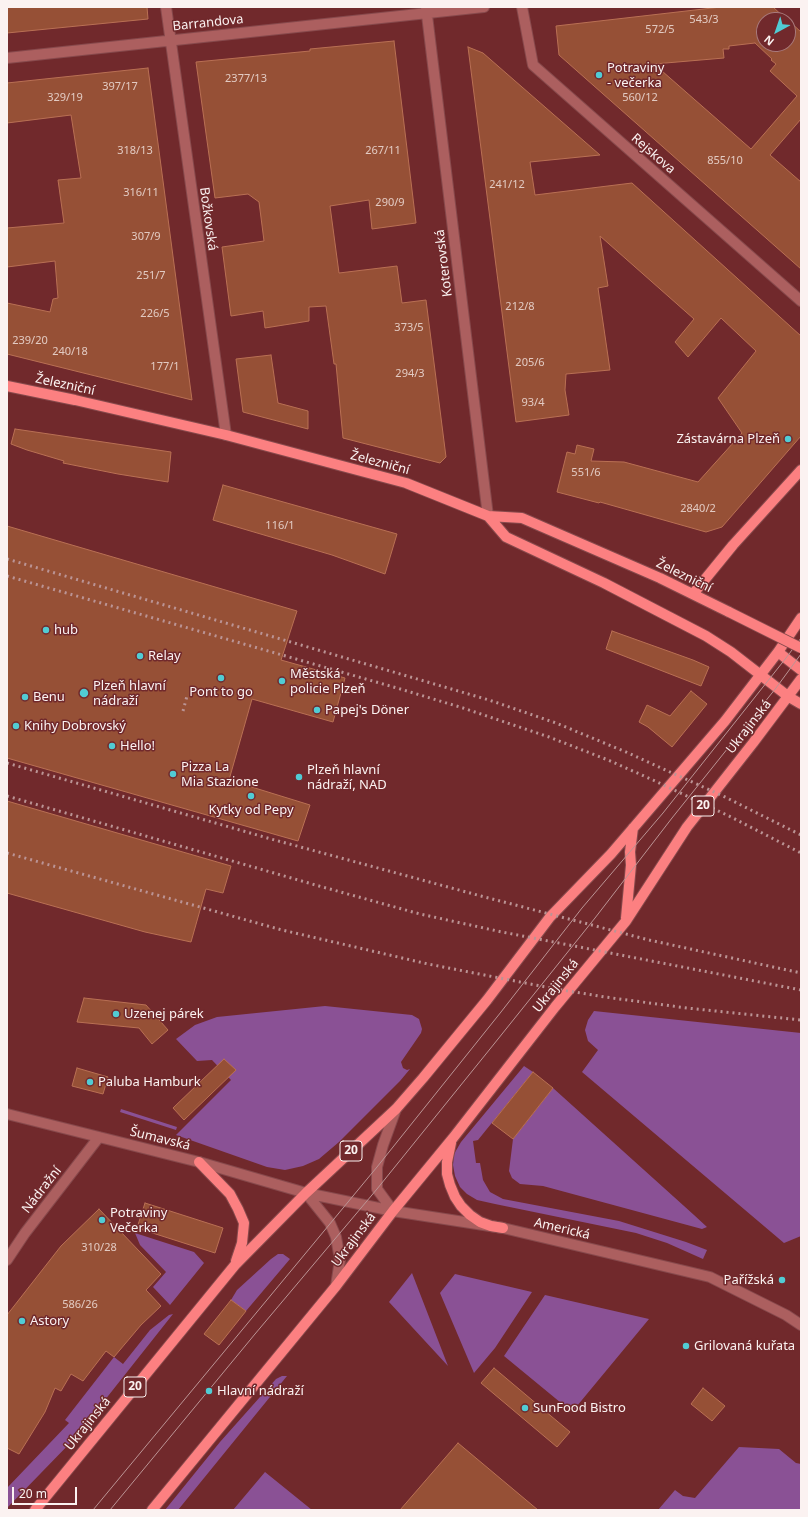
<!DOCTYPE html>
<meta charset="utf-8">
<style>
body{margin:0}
#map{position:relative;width:808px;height:1517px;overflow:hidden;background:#71292c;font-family:"Noto Sans",sans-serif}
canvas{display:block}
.frame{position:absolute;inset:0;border:8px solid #fbf2f1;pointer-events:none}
.north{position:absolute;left:756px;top:12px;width:40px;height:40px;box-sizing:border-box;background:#71292c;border:1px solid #a8797b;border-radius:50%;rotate:220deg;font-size:11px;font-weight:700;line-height:16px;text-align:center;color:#fbf2f1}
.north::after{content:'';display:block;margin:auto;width:14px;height:18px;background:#51ccd4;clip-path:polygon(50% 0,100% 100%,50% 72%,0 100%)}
.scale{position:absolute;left:12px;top:1487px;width:65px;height:18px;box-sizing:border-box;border:2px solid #fbf2f1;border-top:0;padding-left:5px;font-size:12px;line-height:14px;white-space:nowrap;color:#fbf2f1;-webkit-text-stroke:3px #71292c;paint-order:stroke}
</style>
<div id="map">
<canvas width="808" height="1517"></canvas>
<div class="frame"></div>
<div class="north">N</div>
<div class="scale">20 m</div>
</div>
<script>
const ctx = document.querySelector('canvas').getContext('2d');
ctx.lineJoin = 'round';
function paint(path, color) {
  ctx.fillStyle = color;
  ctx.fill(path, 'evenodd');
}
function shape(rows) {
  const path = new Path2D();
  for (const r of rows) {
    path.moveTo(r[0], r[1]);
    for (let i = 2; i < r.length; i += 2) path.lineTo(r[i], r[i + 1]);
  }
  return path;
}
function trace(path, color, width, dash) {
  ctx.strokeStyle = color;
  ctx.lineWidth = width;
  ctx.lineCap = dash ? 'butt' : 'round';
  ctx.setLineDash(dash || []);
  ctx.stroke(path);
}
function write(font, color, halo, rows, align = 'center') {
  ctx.font = font + ' "Noto Sans",sans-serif';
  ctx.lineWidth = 3;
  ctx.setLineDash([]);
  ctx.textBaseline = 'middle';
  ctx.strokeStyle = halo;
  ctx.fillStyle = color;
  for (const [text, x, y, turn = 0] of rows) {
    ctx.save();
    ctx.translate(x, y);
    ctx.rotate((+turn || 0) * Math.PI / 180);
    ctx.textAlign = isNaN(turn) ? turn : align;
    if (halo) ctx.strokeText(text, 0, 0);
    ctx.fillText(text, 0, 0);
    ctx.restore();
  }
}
const green = shape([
 [325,1006,412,1015,419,1019,422,1029,421,1033,401,1062,403,1068,407,1070,410,1069,400,1081,339,1142,319,1159,303,1166,285,1170,267,1167,176,1135,231,1080,212,1060,197,1061,176,1039,195,1025,217,1017],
 [594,1011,801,1033,801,1236,784,1243,582,1072,598,1050,588,1041,585,1030,588,1020],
 [524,1066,533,1072,478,1140,473,1141,476,1163,480,1163,483,1180,490,1192,503,1199,619,1221,686,1242,707,1250,703,1259,667,1243,636,1233,495,1204,477,1200,467,1194,460,1187,455,1176,453,1165,454,1154,461,1142],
 [553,1088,694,1215,707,1227,702,1229,543,1186,520,1184,512,1178,509,1171,513,1139],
 [121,1109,177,1127,176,1130,120,1112],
 [135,1233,194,1252,204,1263,170,1305,153,1287,166,1272,140,1245],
 [278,1254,283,1254,290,1259,246,1311,231,1300,237,1290,271,1259],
 [412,1273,448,1366,389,1302],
 [455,1274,532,1292,495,1348,474,1373,440,1293],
 [545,1295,649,1319,572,1412,504,1356],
 [173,1314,74,1439,7,1508,7,1488,69,1423,65,1420,114,1357,123,1364,150,1330,169,1315],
 [282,1376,287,1376,178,1510,165,1510,220,1442,276,1379],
 [739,1447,779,1449,796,1463,801,1464,801,1510,658,1510,675,1490,683,1496,695,1498],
 [265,1472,312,1510,233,1510]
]);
const building = shape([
 [7,7,147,7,148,19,7,33,7,7],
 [721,7,773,7,787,20,764,20,764,44,788,44,788,20,801,32,801,119,770,155,801,182,801,269,559,55,556,26,721,7],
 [755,43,772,59,771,60,776,64,770,71,797,96,751,149,654,64,724,58,723,49,729,49,729,46,755,43],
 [394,41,416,223,372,229,369,200,330,206,339,273,397,266,402,303,426,300,446,457,440,463,343,438,336,364,334,364,326,306,309,307,309,321,265,328,263,311,231,316,222,247,264,241,259,202,248,194,215,198,196,62,310,51,310,49,394,41],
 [468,47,483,53,600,155,530,162,535,195,632,183,801,336,801,436,722,527,706,532,600,502,599,503,557,492,567,452,575,454,577,445,594,449,591,461,624,462,698,482,742,433,718,398,756,351,721,318,688,357,675,342,694,319,600,236,608,286,598,288,610,370,566,374,565,390,569,415,516,422,468,47],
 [148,68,167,211,192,400,7,354,7,303,50,312,53,299,58,298,55,261,7,267,7,228,64,223,58,180,81,178,71,115,7,123,7,83,148,68],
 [271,355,278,403,308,411,308,429,243,412,236,359,271,355],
 [15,429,171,452,168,482,118,474,63,463,64,461,27,450,11,444,15,429],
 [223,485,397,534,385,574,332,555,213,520,223,485],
 [7,526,297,611,281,660,345,678,333,722,252,699,229,780,310,805,298,841,7,758,7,526],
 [612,631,693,660,709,667,701,686,606,649,612,631],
 [691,691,707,704,672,747,648,727,639,722,647,705,670,716,691,691],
 [7,801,231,866,223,893,206,889,191,942,145,932,7,893,7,801],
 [84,998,146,1005,168,1030,152,1044,139,1028,77,1022,84,998],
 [224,1059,236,1070,184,1120,173,1108,224,1059],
 [77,1068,108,1077,103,1094,72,1086,77,1068],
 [533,1072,553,1088,513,1139,492,1123,533,1072],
 [145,1203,223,1228,215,1253,137,1228,145,1203],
 [99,1209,161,1274,146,1290,161,1306,141,1325,114,1357,106,1351,83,1381,71,1374,61,1391,55,1388,45,1412,19,1454,7,1448,7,1315,61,1246,99,1209],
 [231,1300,246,1311,219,1345,204,1334,231,1300],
 [494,1368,570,1432,557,1447,481,1383,494,1368],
 [703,1388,725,1406,712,1421,691,1404,703,1388],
 [458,1443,538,1510,400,1510,458,1443]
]);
const minor = shape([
 [166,7,226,435],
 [426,7,488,516],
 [522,7,533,65,801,301],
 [7,58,484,7],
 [7,1114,199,1162,306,1193,393,1211,503,1228,710,1277,786,1315,801,1325],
 [306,1193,330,1223,336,1237,340,1260,336,1286],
 [393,1211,377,1189,377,1167,383,1145,396,1109],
 [7,1260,25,1233,99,1137]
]);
const major = shape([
 [7,386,75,400,226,435,406,483,488,516,522,518,660,578,729,612],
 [488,516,506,537,604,583,706,636,731,652,789,697,801,704],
 [693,594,733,545,801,470],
 [778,652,801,670],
 [626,918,631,865,630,852,633,828],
 [451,1143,447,1162,447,1174,450,1185,455,1197,461,1206,470,1215,480,1222,491,1226,503,1228],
 [199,1162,230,1194,238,1209,244,1223,242,1243,236,1261],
 [35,1510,235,1265,306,1193,396,1109,423,1078,487,1000,550,917,611,854,725,721,778,652,801,618],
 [152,1510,336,1286,393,1211,453,1138,555,1007,626,921,687,827,753,743,801,679]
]);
const tram = shape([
 [93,1510,377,1167,501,1012,582,908,663,813,786,658,801,638],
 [110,1510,255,1334,377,1189,494,1044,595,918,672,818,776,688,801,654]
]);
const rail = shape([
 [7,559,489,700,556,723,626,752,723,796,801,835],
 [7,576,397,688,463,708,549,737,608,760,653,780,731,817,801,853],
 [183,711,187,696],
 [7,763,271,839,481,896,649,940,801,973],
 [7,796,319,886,420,914,502,932,801,990],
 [7,853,282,930,428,964,556,989,605,997,687,1008,801,1020]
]);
const majorBridge = shape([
 [729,612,801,648]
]);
const markers = [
 [599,75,4,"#51ccd4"],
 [788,439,4,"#51ccd4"],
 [46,630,4,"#51ccd4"],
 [140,656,4,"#51ccd4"],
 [221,678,4,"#51ccd4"],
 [282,681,4,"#51ccd4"],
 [84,693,5,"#51ccd4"],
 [25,697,4,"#51ccd4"],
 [317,710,4,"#51ccd4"],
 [16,726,4,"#51ccd4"],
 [112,746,4,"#51ccd4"],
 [173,774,4,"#51ccd4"],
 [299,777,4,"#51ccd4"],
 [251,796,4,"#51ccd4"],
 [116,1014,4,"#51ccd4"],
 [90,1082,4,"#51ccd4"],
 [102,1220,4,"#51ccd4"],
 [782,1280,4,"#51ccd4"],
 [22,1321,4,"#51ccd4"],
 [686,1346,4,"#51ccd4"],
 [209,1391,4,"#51ccd4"],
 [525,1408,4,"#51ccd4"]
];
const numberNames = [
 ["543/3",704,20],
 ["572/5",660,30],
 ["2377/13",246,79],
 ["397/17",120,87],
 ["329/19",65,98],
 ["560/12",640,98],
 ["318/13",135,151],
 ["267/11",383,151],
 ["855/10",725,161],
 ["241/12",507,185],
 ["316/11",141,193],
 ["290/9",390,203],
 ["307/9",146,237],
 ["251/7",151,276],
 ["212/8",520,307],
 ["226/5",155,314],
 ["373/5",409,328],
 ["239/20",30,341],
 ["240/18",70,352],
 ["205/6",530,363],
 ["177/1",165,367],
 ["294/3",410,374],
 ["93/4",533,403],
 ["551/6",586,473],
 ["2840/2",698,509],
 ["116/1",280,526],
 ["310/28",99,1248],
 ["586/26",80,1305]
];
const shields = [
 [703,806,22],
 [351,1151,22],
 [135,1387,22]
];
const shieldNames = [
 ["20",703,806],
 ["20",351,1151],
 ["20",135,1387]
];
const streetNames = [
 ["Barrandova",208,23,-6],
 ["Rejskova",653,154,41],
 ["Božkovská",208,219,82],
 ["Koterovská",444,263,-97],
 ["Železniční",65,385,12],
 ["Železniční",380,463,15],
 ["Železniční",684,576,26],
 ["Ukrajinská",749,727,-52],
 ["Ukrajinská",556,986,-51],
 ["Šumavská",160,1139,14],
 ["Nádražní",42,1190,-52],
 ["Americká",562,1229,13],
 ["Ukrajinská",354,1240,-53],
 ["Ukrajinská",88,1424,-51]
];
const poiNames = [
 ["Potraviny",607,68],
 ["- večerka",607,83],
 ["Zástavárna Plzeň",780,439,"right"],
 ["hub",54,630],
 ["Relay",148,656],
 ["Městská",290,674],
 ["policie Plzeň",290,689],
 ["Plzeň hlavní",93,686],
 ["nádraží",93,701],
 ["Pont to go",221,692,"center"],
 ["Benu",33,697],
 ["Papej's Döner",325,710],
 ["Knihy Dobrovský",24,726],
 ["Hello!",120,746],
 ["Pizza La",181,767],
 ["Mia Stazione",181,782],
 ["Plzeň hlavní",307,770],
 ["nádraží, NAD",307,785],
 ["Kytky od Pepy",251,810,"center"],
 ["Uzenej párek",124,1014],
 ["Paluba Hamburk",98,1082],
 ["Potraviny",110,1213],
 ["Večerka",110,1228],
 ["Pařížská",774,1280,"right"],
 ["Astory",30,1321],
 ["Grilovaná kuřata",694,1346],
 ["Hlavní nádraží",217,1391],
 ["SunFood Bistro",533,1408]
];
paint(green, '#8a5195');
paint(building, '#965036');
trace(building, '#b97054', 1);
trace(minor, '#87494c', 12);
trace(major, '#87494c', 12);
trace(minor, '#ac5f5f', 10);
trace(major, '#fc8081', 10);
trace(tram, '#bb9495', 1);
trace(rail, '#bb9495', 3, [2, 4]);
trace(majorBridge, '#87494c', 12, []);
trace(majorBridge, '#fc8081', 10);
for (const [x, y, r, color] of markers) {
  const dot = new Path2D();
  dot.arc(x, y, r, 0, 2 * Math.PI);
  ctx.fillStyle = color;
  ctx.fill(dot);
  trace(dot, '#71292c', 1.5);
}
write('11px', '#e2cac2', null, numberNames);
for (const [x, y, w] of shields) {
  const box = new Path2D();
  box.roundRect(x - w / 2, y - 10, w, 20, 3);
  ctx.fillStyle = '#71292c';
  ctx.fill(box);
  trace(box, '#fbf2f1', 1);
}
write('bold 12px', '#fbf2f1', null, shieldNames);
write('13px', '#fbf2f1', '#71292c', streetNames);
write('13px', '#fbf2f1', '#71292c', poiNames, 'left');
</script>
